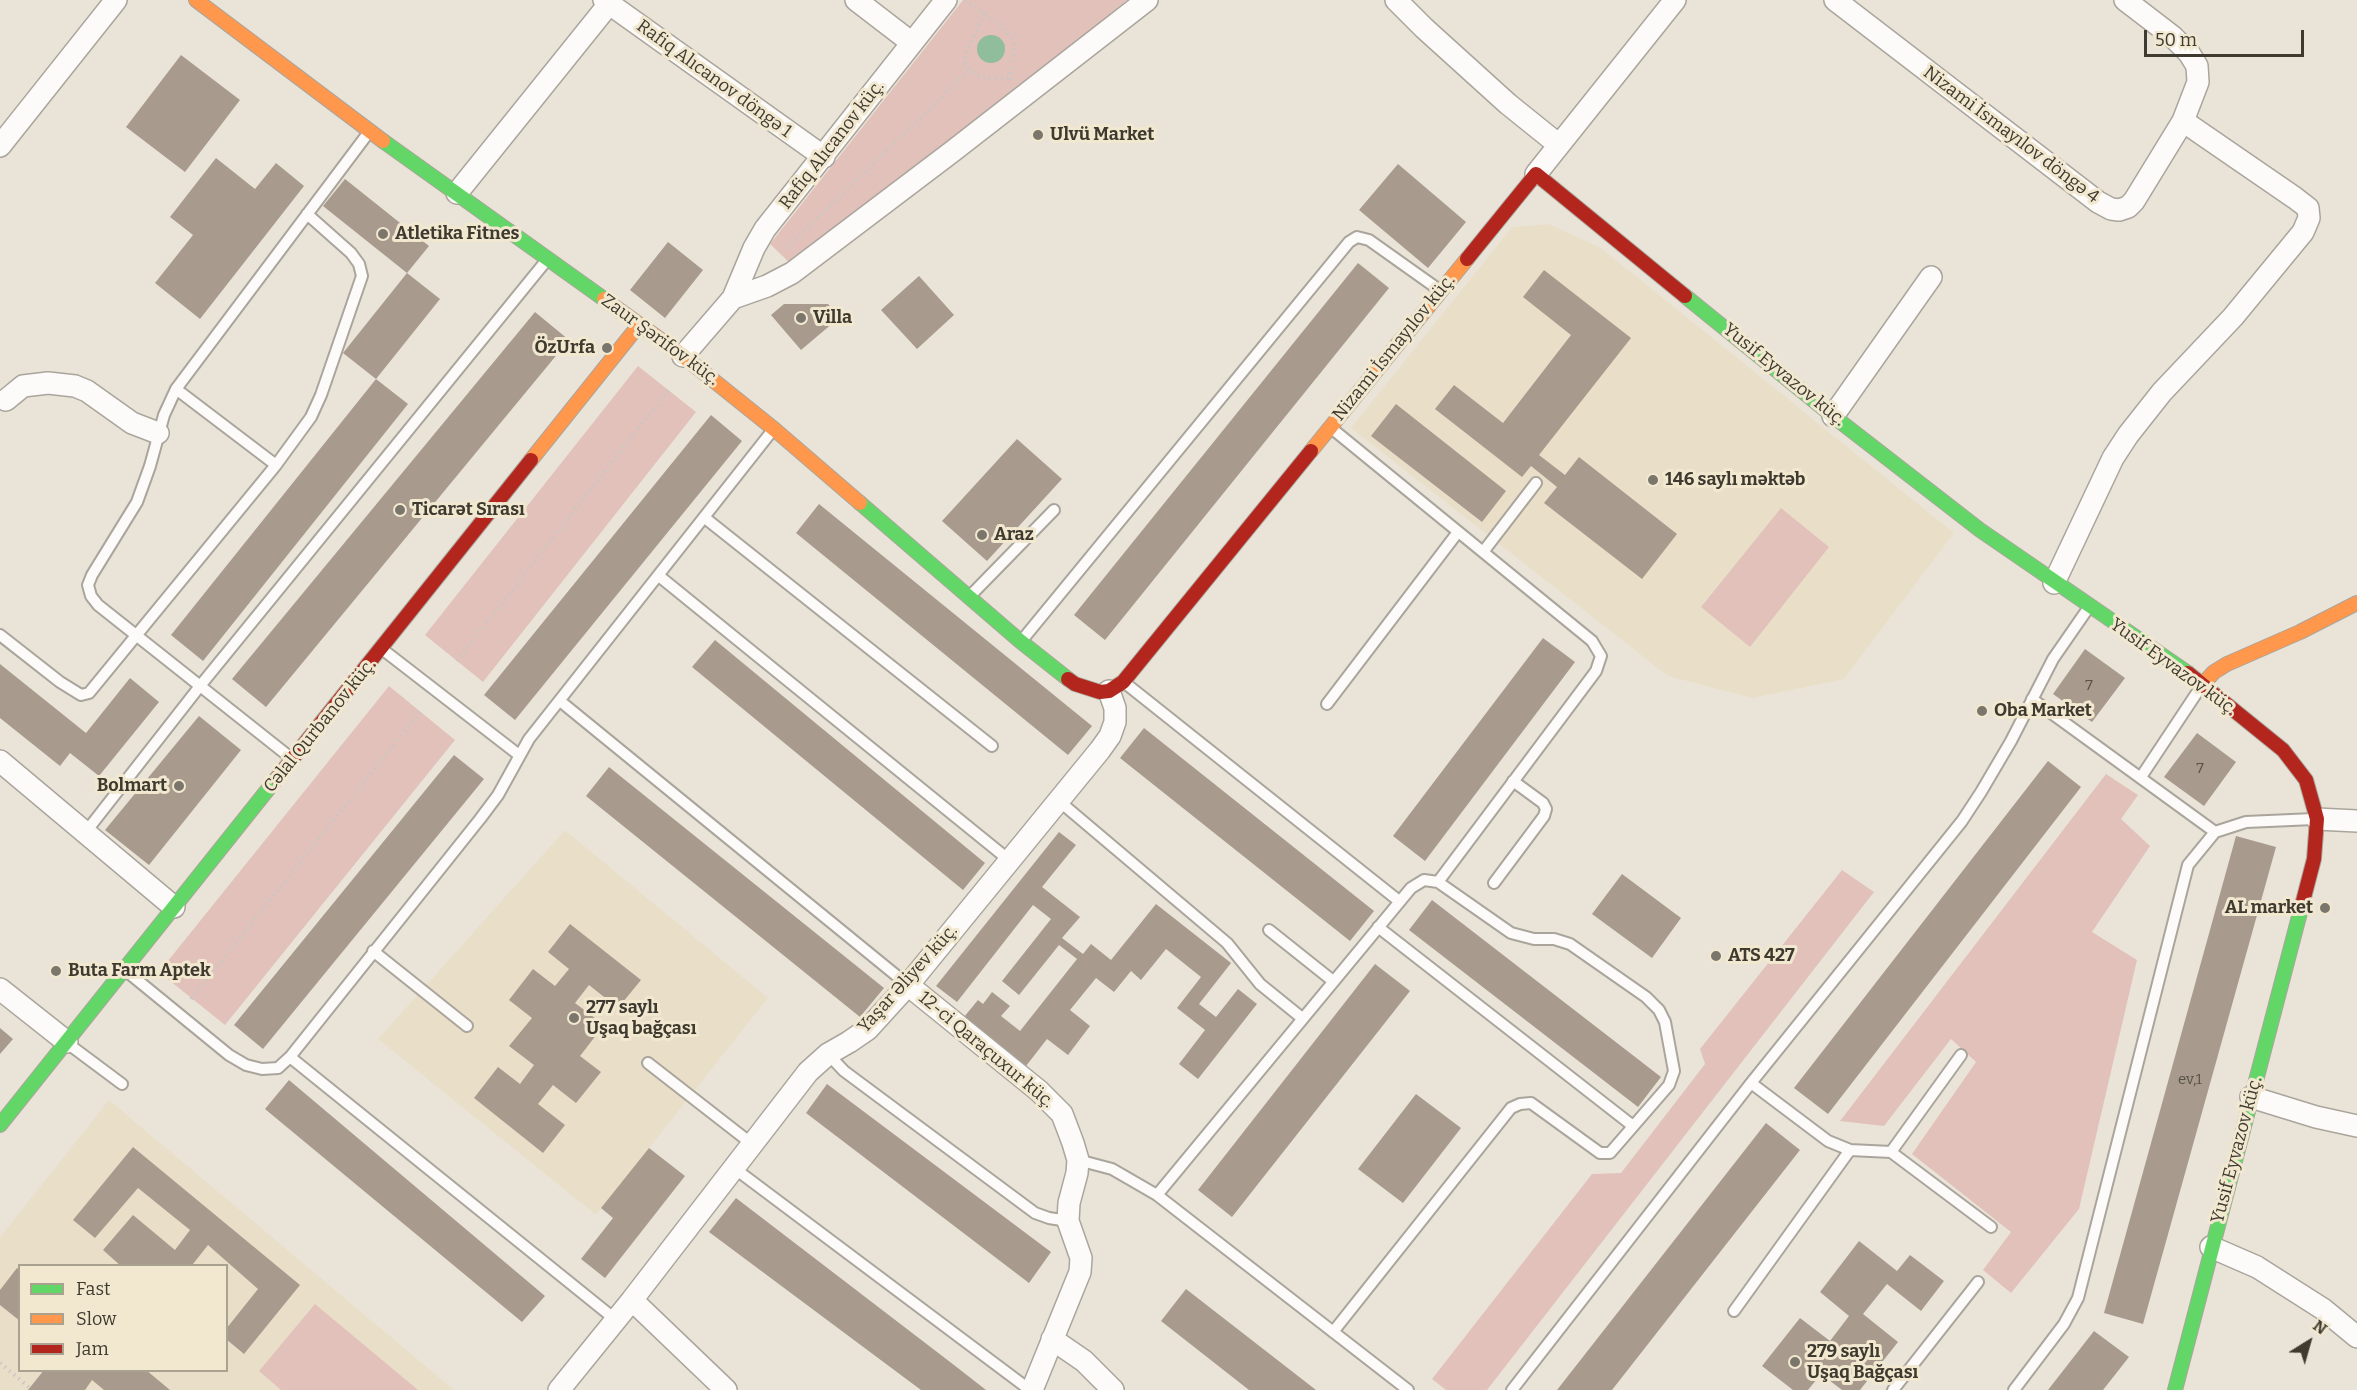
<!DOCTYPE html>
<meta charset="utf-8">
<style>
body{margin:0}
#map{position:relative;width:2357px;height:1390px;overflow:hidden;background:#eae4d8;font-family:Bitter,serif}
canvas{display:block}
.legend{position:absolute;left:18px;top:1264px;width:210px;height:108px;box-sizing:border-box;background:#f2e8d0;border:2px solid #aaa290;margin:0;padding:8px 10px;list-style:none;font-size:18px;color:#3e3a30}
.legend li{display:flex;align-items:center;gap:12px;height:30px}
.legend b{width:30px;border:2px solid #aaa290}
.north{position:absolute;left:2279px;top:1312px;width:60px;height:60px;-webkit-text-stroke:4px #f2e8d0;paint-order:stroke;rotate:37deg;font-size:16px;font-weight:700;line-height:24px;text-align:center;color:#3e3a30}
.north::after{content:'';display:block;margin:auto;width:21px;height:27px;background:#3e3a30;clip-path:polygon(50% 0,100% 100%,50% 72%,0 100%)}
.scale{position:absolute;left:2144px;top:30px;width:160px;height:27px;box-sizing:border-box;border:3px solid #3e3a30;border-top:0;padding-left:8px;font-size:18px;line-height:21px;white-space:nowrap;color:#3e3a30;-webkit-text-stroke:4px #f2e8d0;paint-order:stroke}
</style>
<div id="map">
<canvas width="2357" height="1390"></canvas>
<ul class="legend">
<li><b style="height:8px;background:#63d668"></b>Fast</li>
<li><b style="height:8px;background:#ff974d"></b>Slow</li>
<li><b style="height:8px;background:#b3261e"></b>Jam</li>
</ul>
<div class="north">N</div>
<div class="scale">50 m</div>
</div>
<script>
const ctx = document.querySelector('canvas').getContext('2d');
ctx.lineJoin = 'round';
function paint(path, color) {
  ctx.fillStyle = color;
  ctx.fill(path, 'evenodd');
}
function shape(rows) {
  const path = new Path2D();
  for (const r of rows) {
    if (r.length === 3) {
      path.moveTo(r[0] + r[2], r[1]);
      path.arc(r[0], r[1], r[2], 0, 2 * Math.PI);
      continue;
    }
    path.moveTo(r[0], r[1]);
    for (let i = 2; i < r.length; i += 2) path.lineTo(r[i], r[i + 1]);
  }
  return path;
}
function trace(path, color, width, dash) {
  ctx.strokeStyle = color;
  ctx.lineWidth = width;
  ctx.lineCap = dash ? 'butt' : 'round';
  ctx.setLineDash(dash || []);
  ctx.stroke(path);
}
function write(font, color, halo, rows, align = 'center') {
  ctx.font = font + ' Bitter,serif';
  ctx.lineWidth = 6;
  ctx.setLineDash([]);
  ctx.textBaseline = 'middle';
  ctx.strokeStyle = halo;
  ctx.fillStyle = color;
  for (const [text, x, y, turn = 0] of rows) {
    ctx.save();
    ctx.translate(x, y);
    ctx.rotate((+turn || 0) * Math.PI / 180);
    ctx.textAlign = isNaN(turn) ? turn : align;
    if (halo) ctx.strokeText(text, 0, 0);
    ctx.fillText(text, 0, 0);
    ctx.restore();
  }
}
const built = shape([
 [1549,224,1601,248,1954,533,1844,679,1753,698,1668,676,1351,428,1512,227],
 [565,830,768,998,596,1215,378,1039],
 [109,1100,454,1390,0,1390,0,1237],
 [20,1266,226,1266,226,1370,20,1370]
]);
const green = shape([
 [963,0,1127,0,1019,89,792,265,770,244],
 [638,366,696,412,483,682,425,635],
 [1781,508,1829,547,1750,647,1701,607],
 [389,686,455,740,225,1025,159,972],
 [2106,774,2138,795,2121,819,2150,846,2092,932,2137,960,2079,1209,2011,1293,1983,1270,2011,1232,1912,1154,1976,1062,1951,1039,1884,1126,1840,1121],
 [1842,870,1874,892,1487,1390,1446,1390,1432,1379,1592,1174,1621,1173,1705,1064,1700,1049],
 [315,1304,418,1390,281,1390,259,1371]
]);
const water = shape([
 [991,49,14]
]);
const building = shape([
 [181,55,240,100,185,172,126,127],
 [216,158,255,189,276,163,304,186,200,319,155,283,193,235,170,217],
 [1398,164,1466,222,1428,268,1359,210],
 [345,179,429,246,407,273,323,206],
 [668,242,703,270,665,318,630,290],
 [1358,263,1389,288,1105,640,1074,615],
 [1544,270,1631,338,1539,455,1565,475,1579,457,1677,534,1642,579,1544,503,1557,487,1531,466,1522,477,1435,409,1454,385,1503,423,1571,335,1523,297],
 [407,273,440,299,376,379,408,404,203,661,171,635,376,379,343,353],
 [919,276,954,315,917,349,881,310],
 [784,304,828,304,840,317,801,350,771,315],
 [535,312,569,340,266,707,232,679],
 [1396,404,1506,491,1482,522,1371,436],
 [711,415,742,441,515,720,484,695],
 [1017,439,1062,479,987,561,942,521],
 [819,504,1092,726,1068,755,796,533],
 [1543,638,1575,662,1425,861,1393,836],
 [715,640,985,863,963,890,692,667],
 [2085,649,2125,678,2092,722,2053,694],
 [0,664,86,733,130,678,159,702,99,776,70,753,60,766,0,718],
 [199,716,241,750,149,865,105,830],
 [1144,728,1374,911,1350,941,1120,758],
 [2197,733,2236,762,2204,806,2164,777],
 [454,755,484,779,263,1049,234,1025],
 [2048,761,2081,787,1828,1114,1794,1088],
 [609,767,884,988,860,1017,586,796],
 [1059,832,1076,845,1042,887,1080,917,1062,938,1083,954,1091,944,1111,960,1156,904,1231,963,1199,1004,1216,1017,1238,989,1257,1004,1198,1079,1179,1064,1205,1030,1177,1008,1201,977,1166,949,1141,980,1131,971,1114,992,1096,978,1070,1010,1090,1026,1068,1055,1047,1039,1026,1066,964,1017,978,1000,983,1004,992,992,1010,1006,1001,1016,1020,1031,1077,959,1059,945,1019,995,1002,981,1051,919,1033,905,957,1002,936,986],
 [2236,836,2276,847,2143,1324,2104,1313],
 [1622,874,1681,918,1652,958,1592,914],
 [1432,900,1661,1077,1638,1107,1409,930],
 [570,924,641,980,618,1008,589,985,575,1003,604,1025,580,1056,601,1072,576,1103,553,1085,538,1104,565,1125,543,1153,474,1098,498,1067,520,1084,534,1065,509,1046,532,1018,509,1000,533,969,555,986,569,969,548,952],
 [1375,964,1410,991,1232,1217,1198,1190],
 [0,1028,13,1039,0,1054],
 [289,1080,545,1296,522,1322,265,1109],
 [827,1084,1051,1252,1029,1283,806,1113],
 [1416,1094,1461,1128,1403,1203,1358,1169],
 [1766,1123,1800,1150,1612,1390,1557,1390],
 [133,1147,300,1285,244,1354,226,1339,226,1329,258,1289,208,1245,193,1264,195,1266,121,1266,103,1250,133,1215,175,1250,190,1230,138,1188,95,1238,73,1220],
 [649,1148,685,1176,605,1278,581,1259,613,1218,601,1208],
 [736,1198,954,1365,986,1390,921,1390,709,1232],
 [1859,1241,1897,1271,1910,1255,1944,1281,1921,1311,1887,1284,1863,1314,1898,1342,1860,1390,1842,1390,1821,1374,1808,1390,1793,1390,1762,1366,1800,1318,1830,1341,1849,1316,1820,1292],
 [17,1268,20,1270,20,1321,0,1305,0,1290],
 [1186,1289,1316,1390,1249,1390,1161,1321],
 [2094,1331,2129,1357,2103,1390,2048,1390],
 [44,1370,146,1370,170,1390,104,1390,92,1380,85,1390,28,1390]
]);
const path = shape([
 [965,0,999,24,1014,41,1015,50,1010,73,1012,80],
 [984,13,965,56,965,63,976,75,989,79,1011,78],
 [787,248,969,70],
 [457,661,668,390],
 [191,999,420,712],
 [0,1363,30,1388]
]);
const lane = shape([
 [176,389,276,465],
 [705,518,992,746],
 [1483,552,1536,483],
 [659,576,1009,860],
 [971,595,1054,510],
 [0,635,60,682,81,695,89,693,276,465,311,417,321,395,362,276,359,264,351,253,307,214],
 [1023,639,1349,242,1357,237,1369,240,1438,289],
 [382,649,519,755],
 [1125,683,1399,901],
 [2032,699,2215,832],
 [560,701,908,985],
 [1327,704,1458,532],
 [291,758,98,605,91,596,88,585,92,575,137,502,150,466,164,415,176,389,369,132],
 [2141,777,2202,685],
 [1059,801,1227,943,1260,984,1302,1018],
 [85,833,200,686,546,261],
 [1494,883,1544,816,1546,809,1543,803,1513,781],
 [1378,927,1633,1126],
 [1269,930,1333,981],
 [373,951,467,1026],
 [125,970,229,1055,246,1065,262,1069,278,1068,290,1057,616,1320],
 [67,1043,122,1084],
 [828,1054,844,1071,1035,1213,1049,1218,1068,1221],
 [290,1057,480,819,498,795,529,739,772,431],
 [648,1063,752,1144],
 [1751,1083,1828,1141,1850,1150,1891,1152,1991,1227],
 [1891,1152,1961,1055],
 [1078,1160,1112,1169,1157,1195,1408,1390],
 [734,1168,1030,1390],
 [1157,1195,1411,888,1424,880,1438,882,1596,671,1601,656,1592,641,1330,427],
 [1734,1311,1850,1150],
 [1333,1332,1511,1108,1520,1104,1531,1103,1600,1153,1610,1153,1669,1085,1674,1071,1665,1022,1659,1010,1646,997,1570,944,1554,939,1534,939,1511,933,1438,882],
 [1512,1390,1751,1083,1962,821,1981,792,2011,741,2053,659,2089,607],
 [1893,1390,1978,1282],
 [2014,1390,2064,1324,2078,1298,2188,865,2215,832,2246,822,2314,819]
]);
const street = shape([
 [604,0,824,157],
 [856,0,912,43],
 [1396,0,1424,28,1508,104,1559,145],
 [1835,0,2098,202,2111,209,2119,210,2128,207,2134,201,2183,121,2198,82,2197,66,2189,53,2172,36,2125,0],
 [0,146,116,0],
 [1536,174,1675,0],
 [457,193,609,4],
 [733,298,754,248,765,229,946,0],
 [683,356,733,298,767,286,792,273,953,151,1147,0],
 [6,400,23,386,48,383,75,386,87,391,132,423,158,433],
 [1833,416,1931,277],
 [2054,583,2113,458,2128,435,2162,392,2233,317,2303,232,2309,218,2308,208,2295,198,2183,121],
 [0,761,174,907],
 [2317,819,2357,821],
 [908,985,1039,1091,1062,1114,1073,1143,1078,1160,1077,1173,1069,1203,1068,1221,1081,1258,1080,1272,1032,1390],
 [0,989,67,1042],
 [2251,1097,2316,1117,2357,1126],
 [2211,1247,2257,1267,2323,1309,2357,1337],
 [632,1300,726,1390],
 [1052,1339,1084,1361,1113,1390],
 [559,1390,632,1300,808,1072,828,1054,849,1042,868,1029,908,985,1100,750,1110,736,1115,722,1115,708,1109,691]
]);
const fast = shape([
 [383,141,604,299],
 [1685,296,1833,416,1980,530,2188,673],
 [860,503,1020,641,1068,679],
 [0,1125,277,778],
 [2175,1390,2302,905]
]);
const slow = shape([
 [196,0,383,141],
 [604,299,683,356,774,429,860,503],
 [1311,451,1467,259],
 [531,460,639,325],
 [2203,684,2214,672,2227,664,2300,632,2357,603]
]);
const jam = shape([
 [1467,259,1536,174,1685,296],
 [2188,673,2283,750,2306,780,2317,819,2314,859,2302,905],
 [1068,679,1075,684,1100,692,1109,691,1123,682,1311,451],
 [277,778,531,460]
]);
const markers = [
 [1038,135,6,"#7a766b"],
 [383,234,6,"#7a766b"],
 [801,318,6,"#7a766b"],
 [607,348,6,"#7a766b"],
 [1653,480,6,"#7a766b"],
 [400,510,6,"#7a766b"],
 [982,535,6,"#7a766b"],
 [1982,711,6,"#7a766b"],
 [179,786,6,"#7a766b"],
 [2325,908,6,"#7a766b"],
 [1716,956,6,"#7a766b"],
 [56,971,6,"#7a766b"],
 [574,1018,6,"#7a766b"],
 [1795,1362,6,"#7a766b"]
];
const numberNames = [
 ["7",2089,686],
 ["7",2200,769],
 ["ev,1",2190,1080]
];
const streetNames = [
 ["Rafiq Alıcanov döngə 1",714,79,36],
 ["Nizami İsmayılov döngə 4",2011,135,37],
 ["Rafiq Alıcanov küç.",832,145,-52],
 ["Zaur Şərifov küç.",660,340,36],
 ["Nizami İsmayılov küç.",1394,348,-51],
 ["Yusif Eyvazov küç.",1784,375,39],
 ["Yusif Eyvazov küç.",2173,667,36],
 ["Cəlal Qurbanov küç.",320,726,-51],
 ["Yaşar Əliyev küç.",908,979,-48],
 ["12-ci Qaraçuxur küç.",986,1050,40],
 ["Yusif Eyvazov küç.",2237,1150,-75]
];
const poiNames = [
 ["Ulvü Market",1050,135],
 ["Atletika Fitnes",395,234],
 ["Villa",813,318],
 ["ÖzUrfa",595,348,"right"],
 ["146 saylı məktəb",1665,480],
 ["Ticarət Sırası",412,510],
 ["Araz",994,535],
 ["Oba Market",1994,711],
 ["Bolmart",167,786,"right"],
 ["AL market",2313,908,"right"],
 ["ATS 427",1728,956],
 ["Buta Farm Aptek",68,971],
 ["277 saylı",586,1008],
 ["Uşaq bağçası",586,1029],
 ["279 saylı",1807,1352],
 ["Uşaq Bağçası",1807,1373]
];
paint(built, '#e9dfc9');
paint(green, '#e2c1bb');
paint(water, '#90bd9b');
paint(building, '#a89a8d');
trace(lane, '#aaa59c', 14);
trace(street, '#aaa59c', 24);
trace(fast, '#aaa59c', 16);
trace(slow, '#aaa59c', 16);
trace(jam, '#aaa59c', 16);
trace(path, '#c9c7c3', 4, [1.5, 4.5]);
trace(lane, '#fcfbf9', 10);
trace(street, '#fcfbf9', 21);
trace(fast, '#63d668', 14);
trace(slow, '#ff974d', 14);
trace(jam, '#b3261e', 14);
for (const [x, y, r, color] of markers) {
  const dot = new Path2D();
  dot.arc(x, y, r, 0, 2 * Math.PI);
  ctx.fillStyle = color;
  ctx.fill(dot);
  trace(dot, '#f2e8d0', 2);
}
write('15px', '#585247', null, numberNames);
write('18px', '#3e3a30', '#f2e8d0', streetNames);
write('bold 18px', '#3e3a30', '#f2e8d0', poiNames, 'left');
</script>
